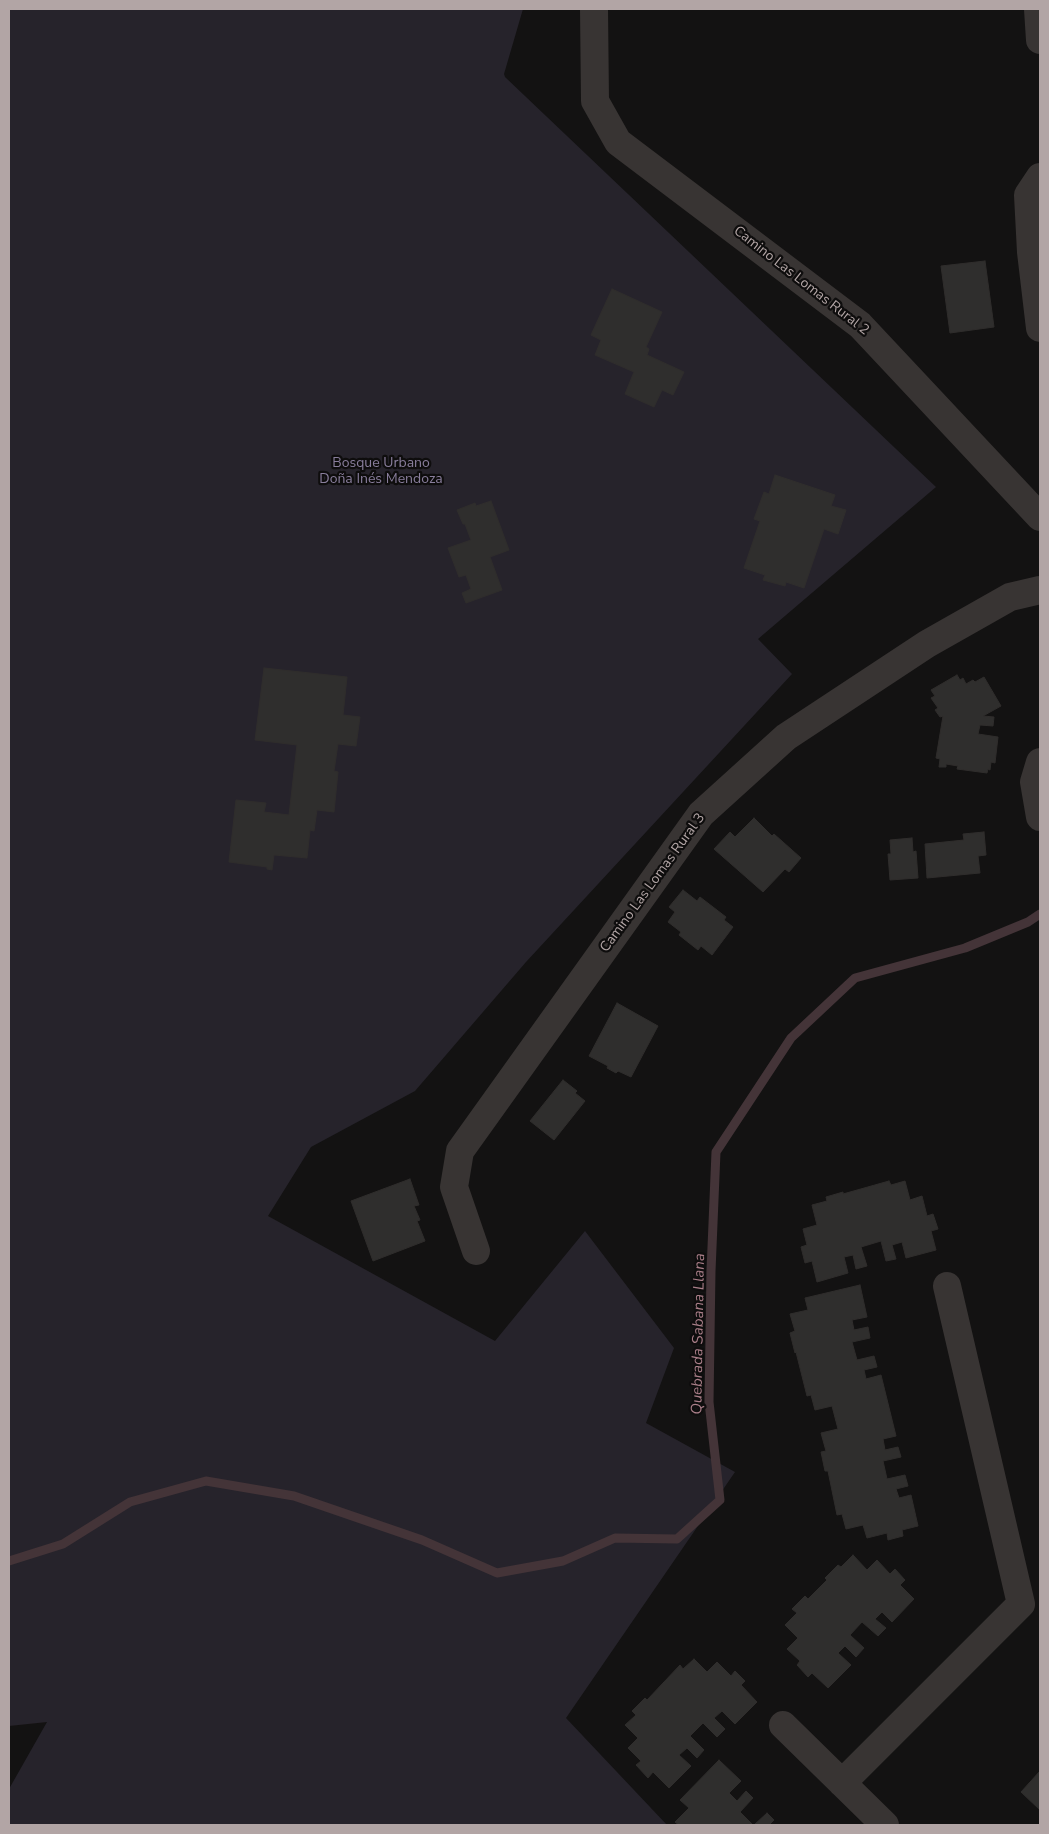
<!DOCTYPE html>
<meta charset="utf-8">
<style>
body{margin:0}
#map{position:relative;width:1049px;height:1834px;overflow:hidden;background:#131212;font-family:"Nunito Sans",sans-serif}
canvas{display:block}
.frame{position:absolute;inset:0;border:10px solid #b2a5a5;pointer-events:none}
</style>
<div id="map">
<canvas width="1049" height="1834"></canvas>
<div class="frame"></div>
</div>
<script>
const ctx = document.querySelector('canvas').getContext('2d');
ctx.lineJoin = 'round';
function paint(path, color) {
  ctx.fillStyle = color;
  ctx.fill(path, 'evenodd');
}
function shape(rows) {
  const path = new Path2D();
  for (const r of rows) {
    path.moveTo(r[0], r[1]);
    for (let i = 2; i < r.length; i += 2) path.lineTo(r[i], r[i + 1]);
  }
  return path;
}
function trace(path, color, width, dash) {
  ctx.strokeStyle = color;
  ctx.lineWidth = width;
  ctx.lineCap = dash ? 'butt' : 'round';
  ctx.setLineDash(dash || []);
  ctx.stroke(path);
}
function write(font, color, halo, rows, align = 'center') {
  ctx.font = font + ' "Nunito Sans",sans-serif';
  ctx.lineWidth = 4.5;
  ctx.setLineDash([]);
  ctx.textBaseline = 'middle';
  ctx.strokeStyle = halo;
  ctx.fillStyle = color;
  for (const [text, x, y, turn = 0] of rows) {
    ctx.save();
    ctx.translate(x, y);
    ctx.rotate((+turn || 0) * Math.PI / 180);
    ctx.textAlign = isNaN(turn) ? turn : align;
    if (halo) ctx.strokeText(text, 0, 0);
    ctx.fillText(text, 0, 0);
    ctx.restore();
  }
}
const green = shape([
 [9,9,523,9,504,74,505,77,936,487,758,639,792,674,526,962,415,1091,311,1147,268,1216,495,1341,585,1231,674,1348,646,1423,735,1472,566,1718,667,1825,9,1825,9,1789,47,1722,9,1726]
]);
const stream = shape([
 [9,1561,63,1544,130,1502,206,1481,294,1496,422,1540,497,1573,563,1561,615,1538,677,1539,720,1500,709,1402,711,1271,716,1152,791,1038,855,978,965,948,1028,922,1040,914]
]);
const building = shape([
 [985,261,994,327,950,333,941,266,985,261],
 [612,289,662,312,646,347,649,349,647,355,684,372,673,395,662,390,654,407,625,394,634,372,595,355,601,340,591,335,612,289],
 [775,475,835,495,831,506,846,510,838,534,824,529,804,588,786,582,785,586,763,580,765,575,744,568,760,521,754,519,764,492,769,494,775,475],
 [491,501,509,550,490,557,502,590,466,603,462,593,471,589,466,575,459,577,448,548,471,540,465,524,463,524,457,510,475,503,476,506,491,501],
 [264,668,347,677,343,715,360,717,356,746,338,744,334,771,338,772,334,812,317,810,314,831,310,830,307,858,274,855,272,870,267,869,267,867,229,862,236,800,266,803,264,812,289,815,297,745,255,740,264,668],
 [957,675,960,680,963,678,966,684,973,680,975,682,984,677,1001,706,983,716,994,717,993,726,980,725,978,734,998,737,995,763,991,762,990,770,988,769,987,773,957,769,958,766,946,764,946,767,939,767,940,759,936,758,943,716,940,717,935,710,938,708,931,698,935,696,931,690,957,675],
 [754,818,772,836,774,834,801,858,789,872,785,869,763,892,714,849,730,832,735,837,754,818],
 [984,832,986,855,978,856,980,873,927,878,925,844,964,840,963,834,984,832],
 [912,838,913,852,916,851,918,878,890,880,888,854,891,854,890,840,912,838],
 [683,890,697,901,700,897,726,917,724,920,733,927,712,955,701,946,698,950,679,935,681,932,668,922,675,912,669,907,683,890],
 [617,1003,658,1026,631,1077,618,1071,616,1073,607,1068,608,1066,589,1056,617,1003],
 [563,1080,577,1091,575,1093,585,1101,554,1140,530,1121,563,1080],
 [410,1179,419,1205,414,1206,420,1220,417,1221,425,1241,373,1261,351,1201,410,1179],
 [889,1181,891,1185,905,1181,910,1200,922,1196,927,1216,933,1214,938,1229,931,1231,936,1250,906,1258,902,1242,892,1245,896,1259,886,1261,881,1241,861,1247,867,1266,856,1269,853,1255,844,1257,848,1273,817,1282,812,1261,805,1263,801,1247,807,1245,803,1229,817,1225,812,1205,827,1201,826,1197,843,1192,843,1194,889,1181],
 [860,1285,867,1317,852,1320,854,1330,868,1327,870,1338,852,1342,857,1360,874,1356,877,1367,864,1370,866,1379,881,1375,896,1436,883,1439,885,1450,898,1447,901,1457,883,1461,887,1479,905,1475,908,1486,896,1489,899,1498,911,1495,918,1526,902,1530,903,1536,888,1540,887,1533,867,1538,863,1525,846,1529,842,1514,837,1515,828,1471,825,1471,821,1452,826,1451,821,1433,838,1429,832,1406,815,1410,811,1395,807,1396,796,1352,795,1353,790,1333,795,1331,790,1314,808,1310,805,1298,860,1285],
 [853,1555,867,1570,877,1560,890,1574,895,1569,905,1580,900,1585,914,1599,892,1622,882,1612,875,1619,886,1628,878,1636,862,1622,850,1635,864,1648,856,1657,845,1646,838,1653,851,1665,828,1688,812,1673,808,1677,797,1665,800,1661,787,1649,798,1638,785,1625,797,1613,792,1609,805,1596,808,1599,827,1580,825,1578,838,1565,841,1567,853,1555],
 [694,1659,707,1672,717,1662,731,1676,735,1671,745,1681,741,1685,757,1702,735,1724,722,1711,714,1718,725,1729,717,1737,703,1723,690,1736,704,1750,697,1758,687,1748,679,1755,691,1766,669,1788,653,1772,648,1778,636,1765,641,1761,628,1748,638,1738,625,1725,636,1715,632,1711,645,1698,647,1700,680,1665,683,1669,694,1659],
 [719,1760,741,1781,729,1793,737,1801,746,1791,753,1798,740,1812,753,1825,679,1825,675,1822,689,1808,680,1800,719,1760],
 [1040,1771,1040,1810,1021,1792,1040,1771],
 [767,1813,774,1820,769,1825,754,1825,767,1813]
]);
const minor = shape([
 [594,9,595,101,618,142,860,325,1040,517],
 [1038,9,1040,40],
 [1040,177,1028,195,1031,252,1040,328],
 [1040,762,1034,782,1040,817],
 [476,1251,454,1187,460,1151,701,814,786,737,927,644,1010,597,1040,590],
 [783,1725,885,1825],
 [842,1783,1021,1604,947,1286]
]);
const streetNames = [
 ["Camino Las Lomas Rural 2",801,281,38],
 ["Camino Las Lomas Rural 3",653,883,-54]
];
const parkNames = [
 ["Bosque Urbano",381,464],
 ["Doña Inés Mendoza",381,480]
];
const waterNames = [
 ["Quebrada Sabana Llana",699,1334,-89]
];
paint(green, '#26232b');
trace(stream, '#443438', 9);
paint(building, '#2f2e2d');
trace(building, '#2f2d2c', 1);
trace(minor, '#383433', 28);
write('14px', '#b2a5a5', '#0e0d0d', streetNames);
write('14px', '#897e9c', '#0e0d0d', parkNames);
write('italic 15px', '#aa7f89', '#0e0d0d', waterNames);
</script>
